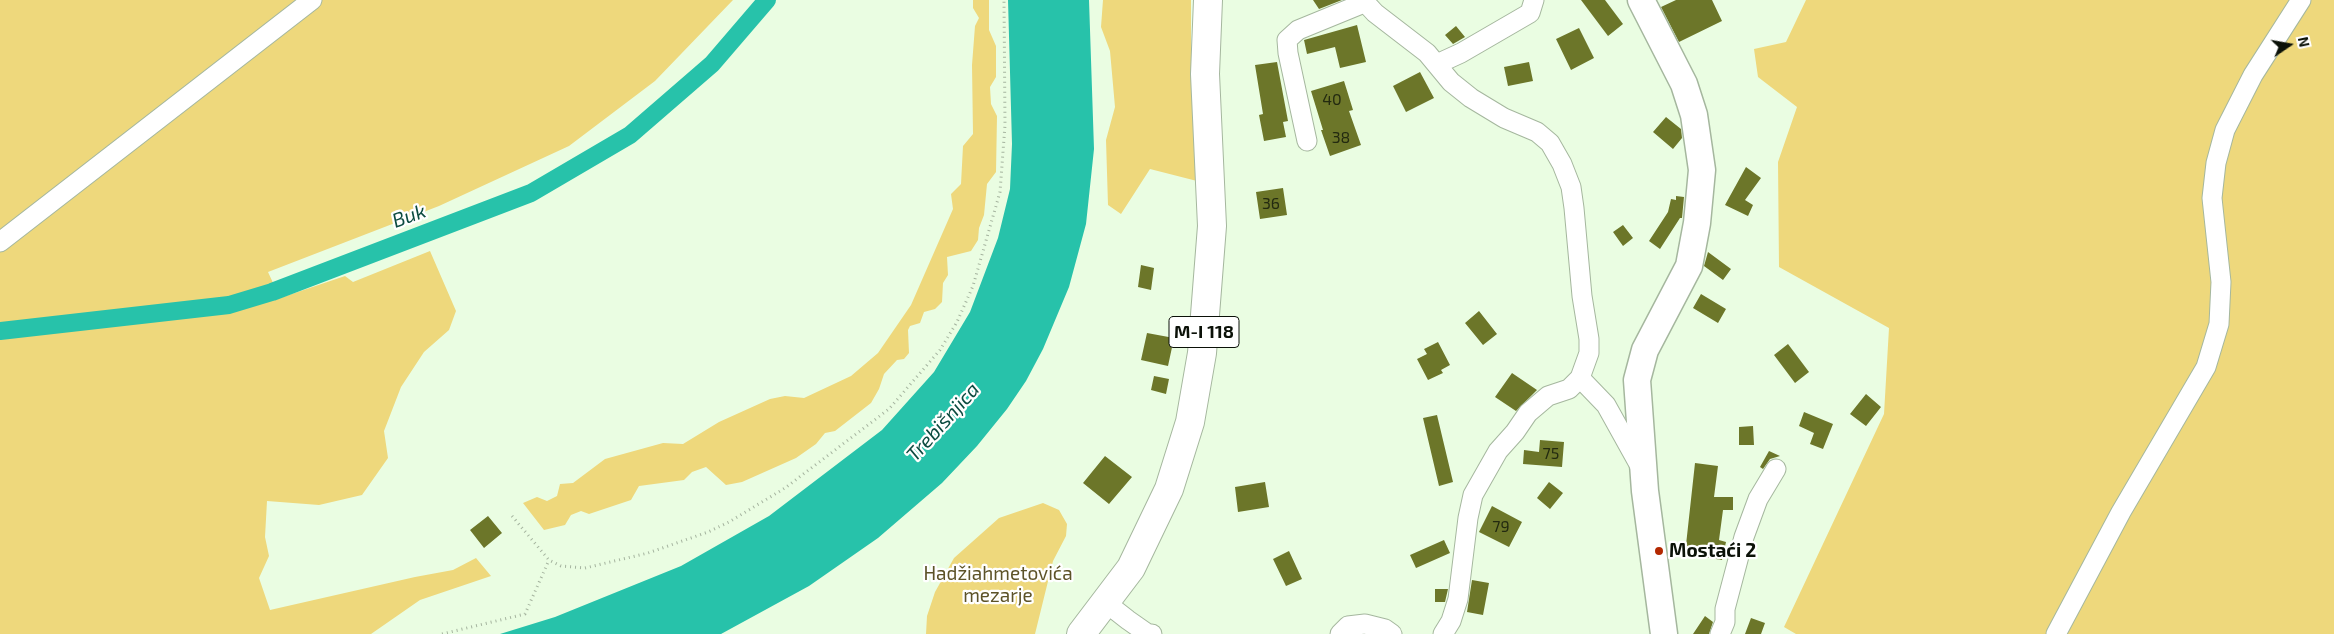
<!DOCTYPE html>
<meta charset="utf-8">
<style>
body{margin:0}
#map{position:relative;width:2334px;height:634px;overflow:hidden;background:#eafde2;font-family:"Exo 2",sans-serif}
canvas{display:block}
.north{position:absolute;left:2264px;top:20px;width:50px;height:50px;-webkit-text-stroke:4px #fff;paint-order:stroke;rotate:78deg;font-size:14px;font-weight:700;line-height:20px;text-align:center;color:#0b1108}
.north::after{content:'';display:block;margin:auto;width:18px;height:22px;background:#0b1108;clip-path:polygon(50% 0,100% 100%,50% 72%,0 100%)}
</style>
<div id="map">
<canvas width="2334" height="634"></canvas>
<div class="north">N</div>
</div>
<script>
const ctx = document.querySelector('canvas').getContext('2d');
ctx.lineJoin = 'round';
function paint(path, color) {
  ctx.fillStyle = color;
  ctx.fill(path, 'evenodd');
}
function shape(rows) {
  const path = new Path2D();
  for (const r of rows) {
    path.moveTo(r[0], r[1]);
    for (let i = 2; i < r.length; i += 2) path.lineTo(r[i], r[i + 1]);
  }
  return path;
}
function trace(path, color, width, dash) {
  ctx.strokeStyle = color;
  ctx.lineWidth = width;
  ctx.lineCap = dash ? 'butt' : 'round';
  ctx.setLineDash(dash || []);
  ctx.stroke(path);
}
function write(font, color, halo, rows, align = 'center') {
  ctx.font = font + ' "Exo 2",sans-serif';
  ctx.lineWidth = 4.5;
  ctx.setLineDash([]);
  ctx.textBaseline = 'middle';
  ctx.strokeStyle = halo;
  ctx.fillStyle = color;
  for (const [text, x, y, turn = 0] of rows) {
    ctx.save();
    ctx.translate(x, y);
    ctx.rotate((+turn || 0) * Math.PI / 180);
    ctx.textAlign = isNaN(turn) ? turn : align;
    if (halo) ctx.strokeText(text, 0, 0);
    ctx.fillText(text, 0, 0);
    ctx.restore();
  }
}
const green = shape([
 [0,0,733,0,655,81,569,146,439,206,268,272,280,298,345,276,353,282,430,251,456,311,449,330,424,352,401,387,384,431,388,458,362,495,319,505,267,501,265,537,269,556,259,578,270,610,415,577,453,570,476,558,491,576,420,600,371,634,0,634],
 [973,0,989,0,989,30,996,46,996,77,990,87,991,104,997,116,996,172,987,184,984,215,979,228,978,240,971,251,947,257,948,275,943,283,942,302,935,309,924,312,920,323,910,326,908,330,909,353,904,359,897,360,884,374,879,389,871,403,835,431,825,433,816,444,796,458,742,482,726,485,706,467,692,472,684,480,639,486,631,500,589,514,581,511,571,515,565,525,544,530,523,503,537,497,547,501,557,496,560,484,573,483,605,459,663,443,683,444,719,422,770,399,785,396,804,398,851,376,878,353,911,305,953,209,951,194,961,184,963,146,973,134,972,65,975,26,979,18,973,8],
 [1103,0,1191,0,1191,52,1197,181,1150,169,1121,214,1108,205,1106,140,1115,107,1110,51,1101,27],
 [1806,0,2334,0,2334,634,1796,634,1784,627,1884,414,1889,328,1779,267,1778,162,1797,107,1758,77,1754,49,1786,42],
 [1043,503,1059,510,1067,524,1066,536,1053,561,1035,634,926,634,927,616,935,592,954,558,999,518]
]);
const water = shape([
 [1008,0,1089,0,1094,149,1086,224,1069,287,1043,349,1026,381,1007,409,977,446,942,483,878,538,809,586,721,634,500,634,555,617,681,566,769,516,882,430,934,372,970,312,998,238,1010,189,1012,144]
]);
const canal = shape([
 [0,331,229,305,272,292,531,193,630,135,712,64,767,0]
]);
const building = shape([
 [1313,0,1342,0,1319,9],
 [1581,0,1605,0,1623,24,1608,36],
 [1676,0,1712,0,1722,21,1679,42,1661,7],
 [1357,25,1366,62,1340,68,1335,47,1307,54,1304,40],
 [1456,26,1465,37,1453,44,1445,35],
 [1579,28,1594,58,1571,70,1556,39],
 [1277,62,1288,121,1283,122,1286,137,1264,141,1259,115,1263,114,1255,65],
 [1529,62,1533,81,1508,86,1504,67],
 [1420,72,1434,98,1406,112,1393,86],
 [1344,81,1353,110,1349,111,1361,145,1330,156,1321,130,1323,130,1311,91],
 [1666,117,1681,129,1682,138,1673,149,1653,132],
 [1746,167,1761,178,1745,200,1753,205,1748,216,1725,205],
 [1283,188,1287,215,1260,219,1256,192],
 [1676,196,1684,197,1682,218,1680,218,1660,249,1649,241,1668,212,1671,199,1676,200],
 [1623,225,1633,238,1623,246,1613,232],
 [1708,252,1731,269,1723,280,1704,266],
 [1141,265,1154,268,1151,290,1138,287],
 [1701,294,1726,309,1718,323,1693,308],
 [1479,311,1497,334,1483,345,1465,323],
 [1147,333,1174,338,1168,366,1141,360],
 [1438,342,1450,365,1441,370,1443,373,1428,380,1417,359,1427,354,1424,349],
 [1788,344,1809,372,1795,383,1774,355],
 [1512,373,1537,390,1516,411,1495,397],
 [1154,376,1169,379,1166,394,1151,390],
 [1866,394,1881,407,1866,426,1850,414],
 [1804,412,1833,424,1823,449,1810,444,1814,433,1799,426],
 [1437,415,1453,482,1439,486,1423,418],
 [1753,426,1754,445,1739,445,1739,427],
 [1540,440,1564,442,1562,467,1523,464,1524,450,1539,452],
 [1769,451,1780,456,1770,459,1763,469,1760,467],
 [1105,456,1132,477,1109,504,1083,483],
 [1695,463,1718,466,1714,497,1733,497,1733,510,1723,510,1719,540,1726,542,1722,560,1685,554],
 [1265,482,1269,507,1238,512,1235,487],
 [1549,482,1563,493,1550,509,1537,498],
 [1492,506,1522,522,1509,547,1479,532],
 [488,516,502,533,484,548,470,530],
 [1444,540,1450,553,1416,568,1410,555],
 [1289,551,1302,579,1286,586,1273,559],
 [1472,580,1489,583,1483,615,1467,612],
 [1435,589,1448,589,1445,602,1435,602],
 [1705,616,1713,622,1709,634,1693,634],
 [1751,618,1765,623,1761,634,1745,634]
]);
const path = shape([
 [512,516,549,560,561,566,585,568,648,553,708,532,729,522,785,488,889,409,940,350,957,322,973,286,1000,192,1005,125,1004,0],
 [442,634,525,614,549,560]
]);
const street = shape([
 [1363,0,1375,13,1427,53,1451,82,1471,98,1504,118,1537,132,1550,143,1562,164,1571,187,1574,208,1582,296,1589,339,1589,353,1580,378],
 [1437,64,1461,53,1530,13,1534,0],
 [1307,141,1288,53,1287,40,1298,30,1364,3],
 [0,242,312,0],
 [1105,602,1128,620,1148,634,1152,634],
 [1340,634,1348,626,1365,624,1385,629,1392,634],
 [1443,634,1451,621,1458,599,1468,518,1473,495,1498,451,1515,432,1528,413,1548,396,1569,389,1580,378,1606,405,1641,468],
 [1720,634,1725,622,1725,609,1744,537,1758,499,1776,469],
 [2056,634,2121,512,2206,367,2219,324,2221,282,2212,198,2216,163,2225,130,2253,75,2301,0]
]);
const secondary = shape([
 [1641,0,1684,84,1694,115,1702,170,1697,223,1689,266,1645,350,1637,380,1645,491,1664,634]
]);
const primary = shape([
 [1081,634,1131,568,1169,489,1190,422,1202,353,1212,226,1205,74,1208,0]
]);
const markers = [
 [1659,551,5,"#b32800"]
];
const numberNames = [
 ["40",1332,100],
 ["38",1341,138],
 ["36",1271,204],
 ["75",1551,454],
 ["79",1501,527]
];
const shields = [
 [1204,332,70]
];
const shieldNames = [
 ["M-I 118",1204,332]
];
const poiNames = [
 ["Mostaći 2",1669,551]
];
const parkNames = [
 ["Hadžiahmetovića",998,574],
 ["mezarje",998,596]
];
const waterNames = [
 ["Buk",409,216,-20],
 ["Trebišnjica",943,422,-48]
];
paint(green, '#eed87c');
paint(water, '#27c2aa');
trace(canal, '#27c2aa', 18);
paint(building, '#6c7629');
trace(street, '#a5b79e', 21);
trace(secondary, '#a5b79e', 29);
trace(primary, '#a5b79e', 30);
trace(path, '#a5b49f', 3, [1, 4]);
trace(street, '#fff', 19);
trace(secondary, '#fff', 26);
trace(primary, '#fff', 28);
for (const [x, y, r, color] of markers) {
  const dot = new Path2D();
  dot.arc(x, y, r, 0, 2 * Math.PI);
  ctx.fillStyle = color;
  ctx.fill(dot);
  trace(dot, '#fff', 2);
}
write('16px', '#232a10', null, numberNames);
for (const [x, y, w] of shields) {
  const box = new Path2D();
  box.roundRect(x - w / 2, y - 15.5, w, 31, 4);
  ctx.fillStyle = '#fff';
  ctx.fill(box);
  trace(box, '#0b1108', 1);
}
write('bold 18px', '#0b1108', null, shieldNames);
write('bold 19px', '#0b1108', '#fff', poiNames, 'left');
write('19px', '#5d5328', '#fff', parkNames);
write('italic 20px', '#0c4b40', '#fff', waterNames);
</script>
